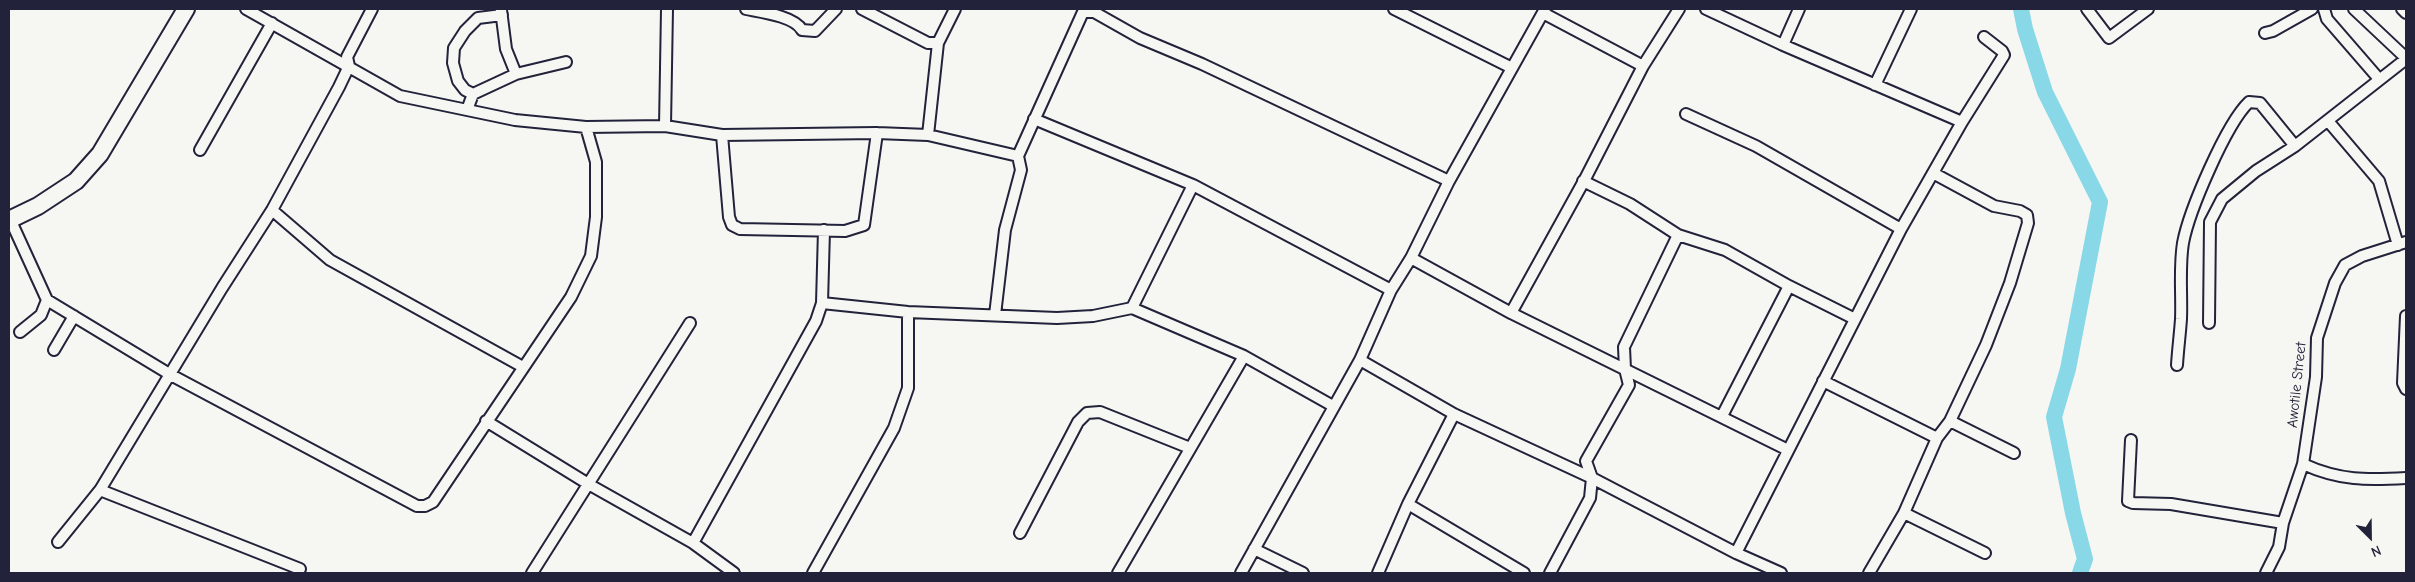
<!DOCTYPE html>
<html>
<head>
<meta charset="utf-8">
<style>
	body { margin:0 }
	#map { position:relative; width:2415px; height:582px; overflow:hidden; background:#f6f6f2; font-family:"Comic Neue",sans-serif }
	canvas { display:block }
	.frame { position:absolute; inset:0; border:10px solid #22223b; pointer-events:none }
	.north { position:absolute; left:2345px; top:512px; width:50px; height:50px; -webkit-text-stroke:4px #f6f6f2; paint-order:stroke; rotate:157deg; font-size:14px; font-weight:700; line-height:20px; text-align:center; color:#22223b }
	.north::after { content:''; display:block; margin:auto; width:18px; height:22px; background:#22223b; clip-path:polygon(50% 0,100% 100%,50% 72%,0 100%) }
</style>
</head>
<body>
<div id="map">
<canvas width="2415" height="582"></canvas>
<div class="frame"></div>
<div class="north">N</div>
</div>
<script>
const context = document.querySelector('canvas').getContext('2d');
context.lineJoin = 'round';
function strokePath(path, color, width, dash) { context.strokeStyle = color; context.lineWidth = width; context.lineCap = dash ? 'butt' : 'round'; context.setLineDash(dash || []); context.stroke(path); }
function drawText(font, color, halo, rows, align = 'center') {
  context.font = font + ' "Comic Neue",sans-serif'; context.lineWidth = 4; context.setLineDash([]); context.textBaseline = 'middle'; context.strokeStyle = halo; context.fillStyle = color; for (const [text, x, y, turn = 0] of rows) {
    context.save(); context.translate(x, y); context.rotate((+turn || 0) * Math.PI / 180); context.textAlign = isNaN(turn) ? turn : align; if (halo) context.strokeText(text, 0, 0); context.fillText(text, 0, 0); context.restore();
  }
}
const river = new Path2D(`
	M 2021,9 L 2025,29 L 2045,92 L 2100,202 L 2068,369 L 2054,417 L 2073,513 L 2085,559 L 2080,573`);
const street = new Path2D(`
	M 246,9 L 400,96 L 515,120 L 586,127 L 665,126 L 722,135 L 877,133 L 928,135 L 1018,156
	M 746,9 C 761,12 794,16 802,30 L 815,31 L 836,9
	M 862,9 L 928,43 L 938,43
	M 1394,9 L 1512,68
	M 1706,9 L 1783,45 L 1962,122
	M 2087,9 L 2109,38 L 2148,9
	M 2324,9 L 2327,19 L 2379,79
	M 2354,9 L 2406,58
	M 2402,9 L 2406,13
	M 501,10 L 506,49 L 516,74
	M 1543,13 L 1643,66
	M 2265,33 L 2273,31 L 2312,9
	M 1783,45 L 1799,9
	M 1875,85 L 1911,9
	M 473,94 L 465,90 L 458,81 L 453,63 L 454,48 L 465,31 L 478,18 L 502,15
	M 467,110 L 473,94 L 516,74 L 566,62
	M 1686,114 L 1756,146 L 1901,229
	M 1034,119 L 1193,185 L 1391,290
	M 2328,121 L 2379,181 L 2398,245
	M 665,126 L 667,9
	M 722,135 L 729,217 L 732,225 L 740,229 L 845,231 L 864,225 L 877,133
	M 928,135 L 938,43 L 955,9
	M 200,150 L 272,23
	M 1583,181 L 1630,204 L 1678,235 L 1725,250 L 1789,286 L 1855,319
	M 272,210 L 330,260 L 523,367
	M 10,219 L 47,300 L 171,375 L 417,506 L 425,506 L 433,502 L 571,297 L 591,256 L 596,217 L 596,162 L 586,127
	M 1411,258 L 1511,313 L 1788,450
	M 822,303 L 908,312 L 1057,318 L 1093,316 L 1132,308 L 1244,356 L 1333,406
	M 1132,308 L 1193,185
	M 1511,313 L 1585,179 L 1643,66 L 1679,9
	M 995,315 L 1005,230 L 1021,170 L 1018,156 L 1083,12 L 1094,12 L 1140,38 L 1202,64 L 1449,181
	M 2406,316 L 2403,383 L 2406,389
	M 2209,323 L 2210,222 L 2222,199 L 2256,171 L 2295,146 L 2406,59
	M 20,332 L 41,315 L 47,300
	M 54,350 L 74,316
	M 1360,360 L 1454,414 L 1592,478 L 1736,553 L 1781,573
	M 2177,365 C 2178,349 2180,334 2181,319 C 2182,294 2179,268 2183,243 C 2189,211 2226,124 2249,102 L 2260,103 L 2295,146
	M 1823,381 L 1937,438
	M 1722,416 L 1789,286
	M 486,421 L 590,485 L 693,543 L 734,573
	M 1950,421 L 2014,453
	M 2131,440 L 2128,501 L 2133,503 L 2171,504 L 2283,523
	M 2303,464 C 2340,481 2367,480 2406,478
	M 100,490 L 300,569
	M 1408,504 L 1524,573
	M 1904,513 L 1985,553
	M 1020,533 L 1078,422 L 1087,413 L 1100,412 L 1190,448
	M 58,542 L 100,490 L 222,288 L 272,210 L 339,87 L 349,66 L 347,57 L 372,9
	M 693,543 L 816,321 L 822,303 L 824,230
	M 1254,549 L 1303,573
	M 1736,553 L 1901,229 L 1962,122 L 2004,55 L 2002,51 L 1984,37
	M 532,573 L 690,323
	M 813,573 L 894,428 L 908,388 L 908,312
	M 1118,573 L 1244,356
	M 1241,573 L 1360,360 L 1391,290 L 1411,258 L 1449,181 L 1545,9
	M 1378,573 L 1408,504 L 1454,414
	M 1550,573 L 1590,498 L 1592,478 L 1586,461 L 1629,385 L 1625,369 L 1624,347 L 1678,235
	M 1869,573 L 1904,513 L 1937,438 L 1950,421 L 1986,345 L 2010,283 L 2028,223 L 2027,215 L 2020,211 L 1994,206 L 1933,173
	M 2266,573 L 2279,547 L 2283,523 L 2303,464 L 2316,377 L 2317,338 L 2335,283 L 2345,265 L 2362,256 L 2406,242`);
const primary = new Path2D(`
	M 9,220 L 38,206 L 76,181 L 100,154 L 186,9`);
const streetNames = [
	["Awotile Street",2297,385,-84]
];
strokePath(river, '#89d8e8', 16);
strokePath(street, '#22223b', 14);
strokePath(primary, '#22223b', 20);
strokePath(street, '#f6f6f2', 10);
strokePath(primary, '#f6f6f2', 16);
drawText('15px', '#22223b', '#f6f6f2', streetNames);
</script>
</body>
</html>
